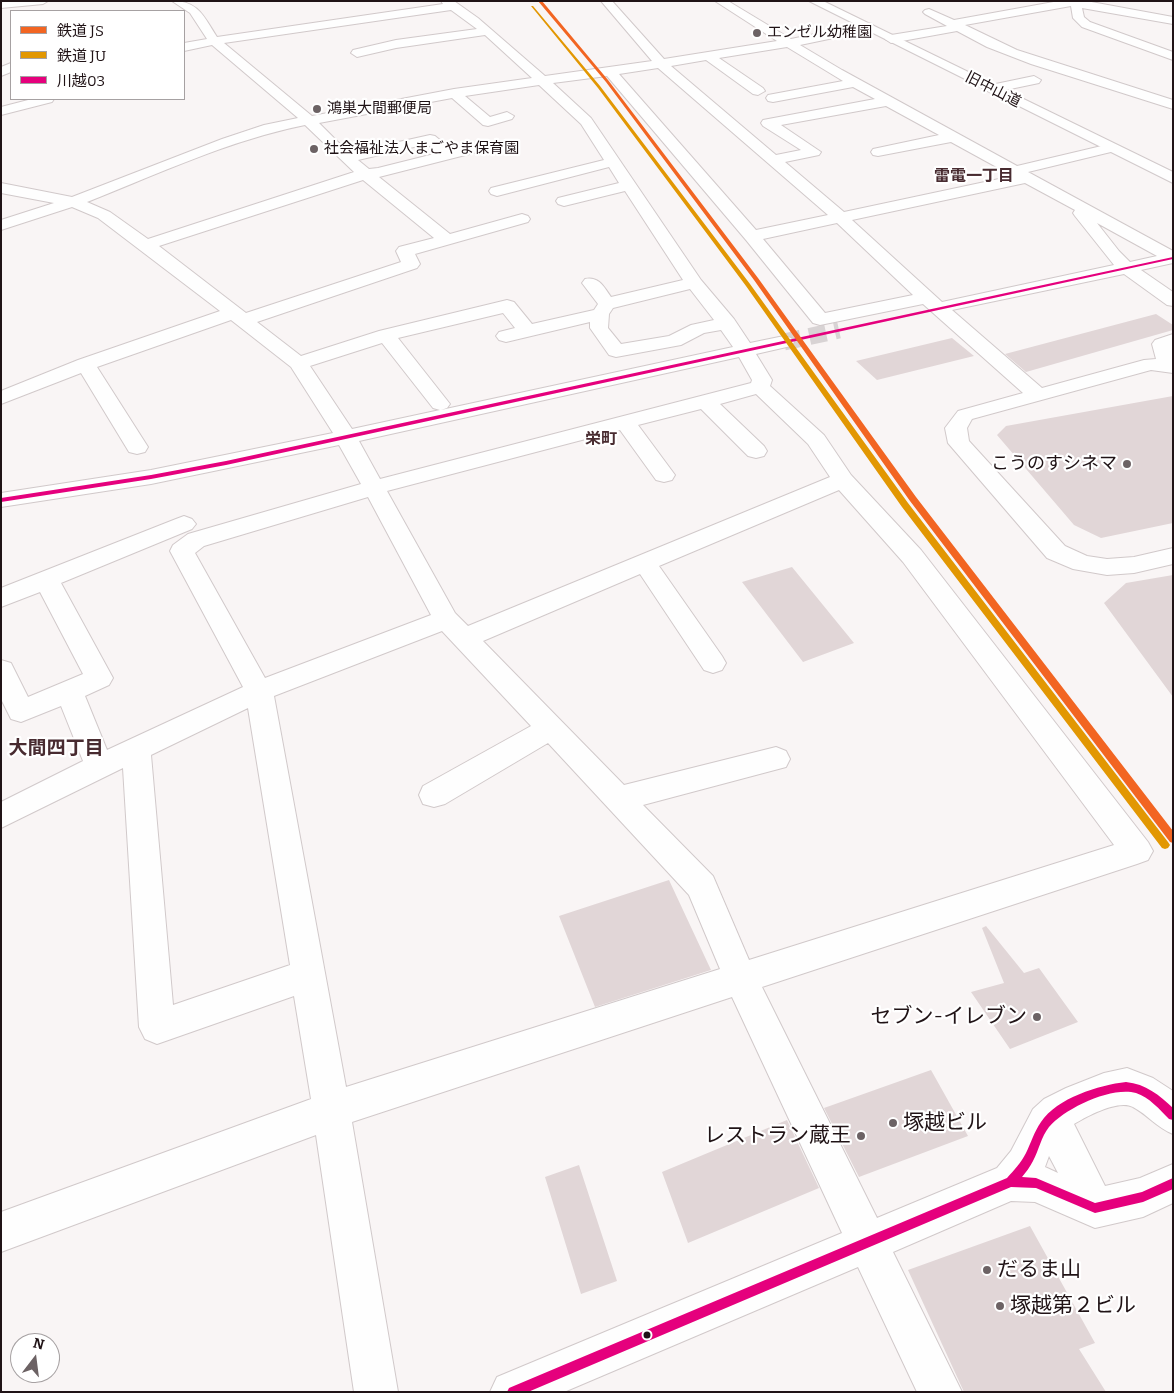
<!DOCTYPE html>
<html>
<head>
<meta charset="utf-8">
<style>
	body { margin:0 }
	#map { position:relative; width:1174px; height:1393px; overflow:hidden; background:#f9f5f5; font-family:Bitter,"Noto Sans JP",serif }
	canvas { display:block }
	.frame { position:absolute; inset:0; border:2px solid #201316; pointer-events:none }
	.legend { position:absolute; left:10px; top:10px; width:175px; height:90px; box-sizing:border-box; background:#fff; border:1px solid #a6a1a2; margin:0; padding:6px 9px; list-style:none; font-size:15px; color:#201316 }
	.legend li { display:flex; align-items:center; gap:10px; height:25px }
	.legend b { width:25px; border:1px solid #a6a1a2 }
	.north { position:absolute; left:10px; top:1333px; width:50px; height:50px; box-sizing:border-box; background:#fff; border:1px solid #a6a1a2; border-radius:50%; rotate:15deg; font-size:14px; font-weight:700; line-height:20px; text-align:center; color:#201316 }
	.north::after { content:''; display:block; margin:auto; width:18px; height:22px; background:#6c6264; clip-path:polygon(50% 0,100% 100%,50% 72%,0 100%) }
</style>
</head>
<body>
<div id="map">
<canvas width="1174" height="1393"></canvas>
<div class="frame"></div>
<ul class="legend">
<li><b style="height:6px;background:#f26522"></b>鉄道 JS</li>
<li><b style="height:6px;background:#e29702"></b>鉄道 JU</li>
<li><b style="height:6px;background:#e5007d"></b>川越03</li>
</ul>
<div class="north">N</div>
</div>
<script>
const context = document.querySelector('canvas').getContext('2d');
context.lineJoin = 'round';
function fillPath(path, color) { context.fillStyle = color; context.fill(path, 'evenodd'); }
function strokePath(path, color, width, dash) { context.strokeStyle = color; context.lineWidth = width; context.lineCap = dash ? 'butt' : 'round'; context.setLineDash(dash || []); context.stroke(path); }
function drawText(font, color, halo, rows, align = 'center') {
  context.font = font + ' Bitter,"Noto Sans JP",serif'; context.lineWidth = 4.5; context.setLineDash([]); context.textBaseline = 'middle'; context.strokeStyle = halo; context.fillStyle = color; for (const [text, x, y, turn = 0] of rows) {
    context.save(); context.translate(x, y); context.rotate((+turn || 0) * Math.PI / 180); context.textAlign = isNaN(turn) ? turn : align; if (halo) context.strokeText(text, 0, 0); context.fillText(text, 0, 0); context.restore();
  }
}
const building = new Path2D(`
	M 1156,314 L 1173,325 L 1173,330 L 1026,372 L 1005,354 Z
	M 952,338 L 974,356 L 877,380 L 856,361 Z
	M 1173,396 L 1173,523 L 1101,538 L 1074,525 L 997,435 L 1006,426 Z
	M 792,567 L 854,643 L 803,662 L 742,582 Z
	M 1173,575 L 1173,697 L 1104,603 L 1126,583 Z
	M 669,880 L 711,970 L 595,1007 L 559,916 Z
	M 986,926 L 1024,973 L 1039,968 L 1078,1022 L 1010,1049 L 971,992 L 1004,983 L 982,928 Z
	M 931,1070 L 968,1136 L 859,1177 L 824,1108 Z
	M 787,1120 L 819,1188 L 688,1243 L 662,1172 Z
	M 579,1165 L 617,1281 L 581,1294 L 545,1177 Z
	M 1030,1226 L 1095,1343 L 1079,1349 L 1106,1392 L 964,1392 L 908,1270 Z`);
const minorTunnel = new Path2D(`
	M 784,342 L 839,330`);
const minor = new Path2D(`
	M 48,1 L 43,4 L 1,8 L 1,2 Z
	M 172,1 C 199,1 204,17 217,37 L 443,4 L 441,1 L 454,1 L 478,18 L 545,76 L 652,61 L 601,1 L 612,1 L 664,59 L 777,41 L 715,1 L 728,1 L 791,39 L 868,23 L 872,24 L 874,27 L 872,30 L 800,45 L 842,70 L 1017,166 L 1110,144 L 1115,145 L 1117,148 L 1115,151 L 1028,172 L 1173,251 L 1173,263 L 1141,270 L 1173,292 L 1173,306 L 1167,305 L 1124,274 L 952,310 L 1042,388 L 1144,360 L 1156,359 L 1152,344 L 1155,340 L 1173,334 L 1173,373 L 1151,370 L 972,419 L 967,428 L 969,441 L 1065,546 L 1087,556 L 1107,559 L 1134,557 L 1173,548 L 1173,564 L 1134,573 L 1107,575 L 1073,569 L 1047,558 L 948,443 L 945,428 L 958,411 L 1023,393 L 923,304 L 820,325 L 813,323 L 746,240 L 607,76 L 553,83 L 591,118 L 701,280 L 734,319 L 750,343 L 784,336 L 791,338 L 794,342 L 791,346 L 756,354 L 772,380 L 770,386 L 824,435 L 851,475 L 921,550 L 1148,842 L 1153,851 L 1148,860 L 1137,864 L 762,987 L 877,1218 L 997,1168 L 1011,1151 L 1033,1109 L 1044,1099 L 1066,1088 L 1104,1073 L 1127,1068 L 1153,1078 L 1173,1091 L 1173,1134 C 1156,1127 1148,1115 1133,1107 C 1119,1099 1087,1116 1074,1124 L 1105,1186 L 1140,1178 L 1173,1164 L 1173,1203 L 1143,1217 L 1095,1228 L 1035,1202 L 1011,1201 L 893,1252 L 962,1392 L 917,1392 L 858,1267 L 564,1392 L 490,1392 L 497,1377 L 842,1233 L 732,997 L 352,1122 L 398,1392 L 354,1392 L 316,1135 L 1,1252 L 1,1212 L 311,1099 L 294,996 L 157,1044 L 145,1039 L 139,1027 L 123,768 L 1,828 L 1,802 L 83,761 L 61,706 L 21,722 L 11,719 L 1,699 L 1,660 L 11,663 L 28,697 L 83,674 L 40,592 L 1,607 L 1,588 L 176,519 L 184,516 L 192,519 L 196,524 L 192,529 L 61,583 L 113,678 L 109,685 L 85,696 L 107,750 L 243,687 L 170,551 L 173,545 L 188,534 L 361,484 L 339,445 L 151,484 L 1,507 L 1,493 L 151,470 L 333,433 L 291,367 L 231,320 L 97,367 L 148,447 L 145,452 L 137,454 L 129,452 L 81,373 L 1,404 L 1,391 L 78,360 L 220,311 L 98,218 L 72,207 L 1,230 L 1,220 L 54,203 L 1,193 L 1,183 L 72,197 L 222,139 L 264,125 L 298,118 L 212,45 L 184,51 L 184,43 L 207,39 L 190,13 ZM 451,10 L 477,29 L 396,40 L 353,50 L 351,53 L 357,57 L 396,48 L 485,35 L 532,78 L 454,89 L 312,116 L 224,43 ZM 787,47 L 843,81 L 768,95 L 766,98 L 768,101 L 773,102 L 853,87 L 875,99 L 763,120 L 761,123 L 763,126 L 801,150 L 776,155 L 671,66 L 706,60 L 753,94 L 758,95 L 765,91 L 763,88 L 719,58 ZM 658,68 L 828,215 L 756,230 L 619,74 ZM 539,85 L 581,124 L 604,160 L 491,188 L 489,191 L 491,194 L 497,196 L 609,167 L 619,183 L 558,198 L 556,201 L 558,204 L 564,206 L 625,191 L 683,280 L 611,297 C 604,287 599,276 585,279 L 582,283 L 598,304 L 594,310 L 532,324 L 514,302 L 507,300 L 379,331 L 301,356 L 257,322 L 417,268 L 420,264 L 415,254 L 528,222 L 530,219 L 528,216 L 522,214 L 450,234 L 379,177 L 485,150 L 487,147 L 485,144 L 480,143 L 452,150 L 435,136 L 430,135 L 349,153 L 319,123 L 452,98 L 483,125 L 488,126 L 512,119 L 514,116 L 507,112 L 490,117 L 465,96 ZM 886,106 L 939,135 L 873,149 L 871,152 L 873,155 L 878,156 L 951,142 L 1013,176 L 844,212 L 785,162 L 819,155 L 821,152 L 781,125 ZM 305,125 L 354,172 L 148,239 L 110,212 L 87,202 C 158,174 230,140 305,125 ZM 427,144 L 438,153 L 378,168 L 369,169 L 358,160 ZM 363,180 L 434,238 L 399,247 L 396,251 L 401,262 L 246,313 L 159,246 ZM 1025,183 L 1075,210 L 1073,213 L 1075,216 L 1114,265 L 942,302 L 852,220 ZM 837,223 L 913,295 L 825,313 L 763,239 ZM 1097,223 L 1157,256 L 1130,262 L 1119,251 ZM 690,289 L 714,320 L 691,325 L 669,336 L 621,344 L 608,328 L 609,314 L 613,308 ZM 503,313 L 515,328 L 499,332 L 496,336 L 499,340 L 506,342 L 590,322 L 590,328 L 609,355 L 616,357 L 681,345 L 704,333 L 721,330 L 733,347 L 441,410 L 447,408 L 450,404 L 398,338 ZM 382,343 L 433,408 L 440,410 L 352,429 L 310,366 ZM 739,357 L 752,380 L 751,383 L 380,479 L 359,441 ZM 756,394 L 808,444 L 830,477 L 468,626 L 455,613 L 387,491 L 620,430 L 656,480 L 664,482 L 672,480 L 675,475 L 638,425 L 701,409 L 748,456 L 756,458 L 764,456 L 767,451 L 764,446 L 720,404 ZM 839,490 L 903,562 L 1114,845 L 749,960 L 713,876 L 643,805 L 786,767 L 790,759 L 786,751 L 776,747 L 624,785 L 483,641 L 640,574 L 704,670 L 713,673 L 722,670 L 726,663 L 722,656 L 659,566 ZM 368,497 L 431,615 L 265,678 L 195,553 L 204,546 ZM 442,631 L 531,726 L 423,786 L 419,795 L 423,804 L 434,807 L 445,804 L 548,743 L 689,895 L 720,969 L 346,1087 L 274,696 ZM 248,708 L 290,965 L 173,1005 L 151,755 ZM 1049,1156 L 1058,1173 L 1045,1167 Z
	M 1059,1 L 1086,1 L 1173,17 L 1173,24 L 1082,8 L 1084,17 L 1090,22 L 1173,52 L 1173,60 L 1082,27 L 1073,18 L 1071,6 L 965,25 L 1017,50 L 1173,100 L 1173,109 L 1031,64 L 987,47 L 957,31 L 891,43 L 885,39 L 891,35 L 947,26 L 925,14 L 923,12 L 925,10 L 929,9 L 954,20 Z
	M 11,63 L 11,72 L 1,76 L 1,67 Z
	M 1034,76 L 1041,80 L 1039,83 L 991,93 L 984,89 L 986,86 Z
	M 32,99 L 54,99 L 52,102 L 1,115 L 1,107 Z`);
const major = new Path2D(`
	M 809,1 L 823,1 L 1173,172 L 1173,183 Z`);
const bus1 = new Path2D(`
	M 1173,257 L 1173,259 L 226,465 L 151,479 L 1,502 L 1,498 L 151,475 L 226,461 Z
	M 1126,1082 C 1146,1084 1159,1095 1173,1108 L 1173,1120 L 1169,1119 C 1160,1110 1149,1097 1136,1093 C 1112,1086 1065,1108 1049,1127 C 1041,1137 1039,1150 1033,1161 C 1030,1167 1026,1172 1022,1177 L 1036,1178 L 1095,1203 L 1142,1192 L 1173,1178 L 1173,1189 L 1143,1202 L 1095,1213 L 1036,1188 L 1011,1187 L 528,1392 L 507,1392 L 509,1388 L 1007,1178 C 1014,1170 1021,1163 1026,1153 C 1031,1143 1034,1132 1041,1122 C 1057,1098 1099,1085 1126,1082 Z`);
const rail1 = new Path2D(`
	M 538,1 L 542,1 L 608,80 L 758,278 L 916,497 L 1173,831 L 1173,843 L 1170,842 L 910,501 L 754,280 L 606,82 Z`);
const rail2 = new Path2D(`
	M 531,6 L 533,6 L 600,86 L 750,284 L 908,503 L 1168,842 L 1170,845 L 1168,848 L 1165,849 L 1162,848 L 902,507 L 746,286 L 598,88 Z`);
const markers = [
	[757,33,5,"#6c6264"],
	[317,109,5,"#6c6264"],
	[314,149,5,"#6c6264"],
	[1127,464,5,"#6c6264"],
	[1037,1017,5,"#6c6264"],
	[893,1123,5,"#6c6264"],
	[861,1136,5,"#6c6264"],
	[987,1270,5,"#6c6264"],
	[1000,1306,5,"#6c6264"],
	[647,1335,4.5,"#201316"]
];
const farPoinames = [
	["エンゼル幼稚園",767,33],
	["鴻巣大間郵便局",327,109],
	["社会福祉法人まごやま保育園",324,149]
];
const farStreetnames = [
	["旧中山道",993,90,27]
];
const farNeighbourhoodnames = [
	["雷電一丁目",974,177],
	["栄町",601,440]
];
const poiNames = [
	["こうのすシネマ",1117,464]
];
const neighbourhoodNames = [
	["大間四丁目",56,749]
];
const nearPoinames = [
	["セブン-イレブン",1027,1017,"right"],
	["塚越ビル",903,1123],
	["レストラン蔵王",851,1136,"right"],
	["だるま山",997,1270],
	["塚越第２ビル",1010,1306]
];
fillPath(building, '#e1d6d7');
strokePath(minorTunnel, '#d8d3d4', 17, [17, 9]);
strokePath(minor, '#d1c9ca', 2);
strokePath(major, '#d1c9ca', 2);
fillPath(minor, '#fefefe');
fillPath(major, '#fefefe');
fillPath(bus1, '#e5007d');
fillPath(rail1, '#f26522');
fillPath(rail2, '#e29702');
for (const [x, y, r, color] of markers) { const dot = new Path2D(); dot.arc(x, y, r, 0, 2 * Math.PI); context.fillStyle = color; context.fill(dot); strokePath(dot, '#fff', 2); }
drawText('15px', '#201316', '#fff', farPoinames, 'left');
drawText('15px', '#201316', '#fff', farStreetnames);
drawText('bold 16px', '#482b30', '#fff', farNeighbourhoodnames);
drawText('18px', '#201316', '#fff', poiNames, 'right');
drawText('bold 19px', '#482b30', '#fff', neighbourhoodNames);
drawText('21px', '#201316', '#fff', nearPoinames, 'left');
</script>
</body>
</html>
